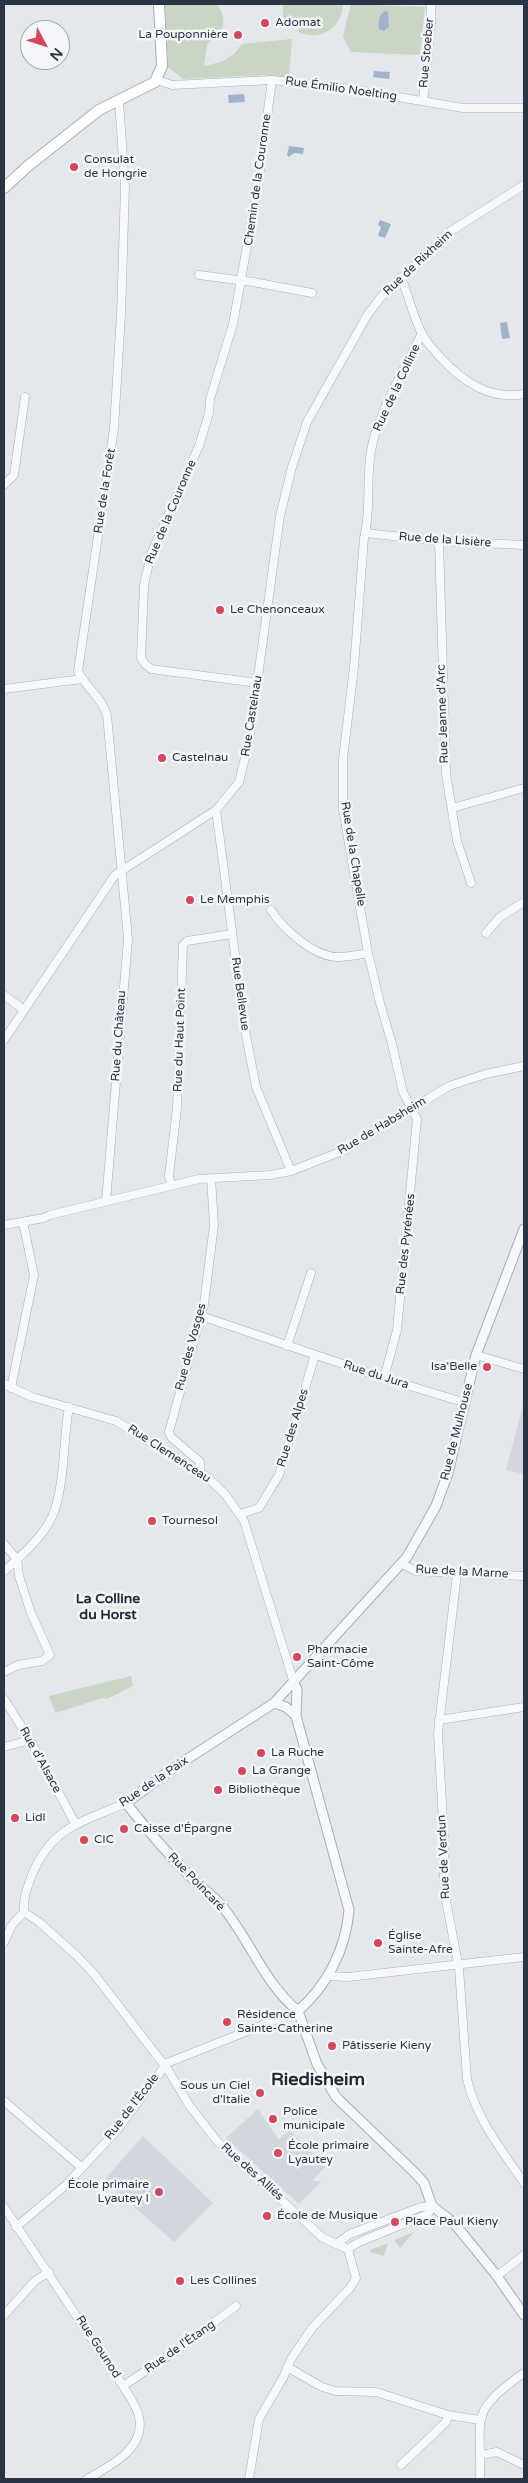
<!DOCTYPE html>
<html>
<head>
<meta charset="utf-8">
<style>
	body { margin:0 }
	#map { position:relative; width:528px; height:2483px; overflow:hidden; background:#e4e7ec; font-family:"Varela Round",sans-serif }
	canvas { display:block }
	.frame { position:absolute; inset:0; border:5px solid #2b3445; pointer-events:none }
	.north { position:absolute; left:20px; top:20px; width:50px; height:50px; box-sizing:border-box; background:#f4f6f9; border:1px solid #a4a8b1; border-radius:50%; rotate:130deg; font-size:14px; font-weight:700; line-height:20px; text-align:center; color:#2b3445 }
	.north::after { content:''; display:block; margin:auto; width:18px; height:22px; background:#d1495b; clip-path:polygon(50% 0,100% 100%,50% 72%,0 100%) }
</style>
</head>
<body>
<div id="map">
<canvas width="528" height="2483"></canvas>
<div class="frame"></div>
<div class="north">N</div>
</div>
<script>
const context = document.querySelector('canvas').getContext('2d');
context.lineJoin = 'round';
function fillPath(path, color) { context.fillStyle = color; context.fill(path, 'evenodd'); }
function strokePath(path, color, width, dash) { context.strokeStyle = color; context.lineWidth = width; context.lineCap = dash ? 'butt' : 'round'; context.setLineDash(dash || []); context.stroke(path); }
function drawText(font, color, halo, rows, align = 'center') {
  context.font = font + ' "Varela Round",sans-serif'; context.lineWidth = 5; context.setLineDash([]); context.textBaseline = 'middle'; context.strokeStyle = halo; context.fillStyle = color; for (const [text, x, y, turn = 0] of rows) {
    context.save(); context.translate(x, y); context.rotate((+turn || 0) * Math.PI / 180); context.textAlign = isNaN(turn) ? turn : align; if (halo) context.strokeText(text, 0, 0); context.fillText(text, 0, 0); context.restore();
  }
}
const built = new Path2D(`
	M 524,1402 L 524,1474 L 506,1470 Z
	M 258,2109 L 279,2140 L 289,2130 L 326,2166 L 313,2180 L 321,2182 L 299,2204 L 226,2138 Z
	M 143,2136 L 213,2203 L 174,2242 L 104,2180 Z`);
const green = new Path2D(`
	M 165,4 L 216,4 C 223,10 224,18 223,27 L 207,45 L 204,66 C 220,63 234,58 242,44 L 292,39 L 289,79 L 266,75 L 183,79 L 168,67 Z
	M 283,4 L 343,4 C 342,27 322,42 299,32 L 299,27 L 283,28 Z
	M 351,4 L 425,7 L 420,55 L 351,52 L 343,36 Z
	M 131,1676 L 133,1686 L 107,1699 L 103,1698 L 55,1713 L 49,1696 Z
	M 414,2232 L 400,2248 L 394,2240 Z
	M 388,2243 L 384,2256 L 370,2252 L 370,2250 Z`);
const water = new Path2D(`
	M 384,11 L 388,12 L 389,27 L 384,31 L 379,29 C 378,22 379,16 384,11 Z
	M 374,71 L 390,72 L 389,79 L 373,77 Z
	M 244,94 L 245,102 L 229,103 L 228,95 Z
	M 289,146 L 304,148 L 303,154 L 294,153 L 289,157 L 287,155 Z
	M 380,220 L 391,224 L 385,238 L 378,236 L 381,227 L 378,225 Z
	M 507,322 L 510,338 L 502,339 L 500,323 Z`);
const minor = new Path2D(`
	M 157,80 L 172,85 L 272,80 L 351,89 L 463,108 L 524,108
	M 423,101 L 431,24 L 431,4
	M 199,275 L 253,282 L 312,293
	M 401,277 C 408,295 413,315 421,332 C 425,341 433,349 440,357 C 463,382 489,400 524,394
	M 4,485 L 14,475 L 25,397
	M 365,533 L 439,541 L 524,545
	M 439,541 L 446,774 L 457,841 L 471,883
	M 258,683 L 151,669 L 145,664 L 141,658 L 144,585 L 151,554 L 199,446 L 209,413 L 210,399 L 233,324 L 258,185 L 272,80
	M 4,689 L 82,679
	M 452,808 L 524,788
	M 216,810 L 245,1030 L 256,1087 L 291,1171
	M 271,910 C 282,928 313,956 337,957 C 347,957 358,955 368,953
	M 486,933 L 500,917 L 524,902
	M 4,995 L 24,1010
	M 4,1040 L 115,875 L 216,810 L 239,782 L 249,742 L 280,516 L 292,467 L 307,422 L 368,314 L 382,296 L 451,231 L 524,185
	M 171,1185 L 169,1176 L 177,1108 L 183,945 L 187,941 L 232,934
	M 106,1201 L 128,939 L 107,715 C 101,696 86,688 78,671 L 114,428 L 121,315 L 125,187 L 119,101
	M 4,1225 L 44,1218 L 50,1215 L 199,1179 L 270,1175 L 291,1171 L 345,1150 L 449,1086 L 486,1074 L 524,1066
	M 201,1316 L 384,1378 L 466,1403
	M 287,1346 L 311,1273
	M 476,1355 L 524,1369
	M 384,1378 L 397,1330 L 417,1119 L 403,1092 L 392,1044 L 380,1003 L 368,953 L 343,809 L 343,759 L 354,667 L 364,538 C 372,507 365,477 372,446 C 379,411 406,367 422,333
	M 4,1384 L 32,1397 L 116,1421 L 206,1476 L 225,1494 L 244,1521 L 294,1683
	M 11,1388 L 34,1275 L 23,1222
	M 200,1472 L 200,1462 L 171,1437 L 169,1432 L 204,1304 L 214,1225 L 211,1178
	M 240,1514 L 259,1508 L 279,1475 L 315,1355
	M 4,1544 L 17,1559 L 19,1576 L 31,1613 L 50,1655 L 42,1661 L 18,1665 L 4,1672
	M 402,1564 L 416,1571 L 524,1576
	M 4,1571 C 21,1556 42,1538 52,1517 C 65,1488 63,1439 69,1407
	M 457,1574 L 438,1733 L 444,1839 L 444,1876 L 446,1901 L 459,1968 L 467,2079 C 476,2119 502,2150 524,2183
	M 4,1699 L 30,1740 L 75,1823
	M 439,1720 L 524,1707
	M 4,1747 L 30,1740
	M 24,1912 L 39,1922 L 77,1956 L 94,1974 L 168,2070 L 189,2105 L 217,2141 L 323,2238 L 348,2249
	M 24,1912 C 23,1898 27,1888 32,1875 C 52,1826 83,1822 126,1803
	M 4,1942 L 12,1925 L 24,1912
	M 328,1976 L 348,1977 L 524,1957
	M 4,2101 L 81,2167
	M 4,2207 L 123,2386 C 129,2396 137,2406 139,2417 C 146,2449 108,2467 87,2479
	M 16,2227 L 66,2185 L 118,2129 L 167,2063 L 298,2011
	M 336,2244 L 350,2234 L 421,2207 L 432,2206 L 428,2214 L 359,2242 L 348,2249
	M 497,2276 L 524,2255
	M 4,2315 L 35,2281 L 49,2272
	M 287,2367 L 322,2387 L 336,2391 L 376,2392 L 448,2415 L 480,2420
	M 123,2386 L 184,2345 L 236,2306
	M 481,2455 L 497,2452 L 524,2465
	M 401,2465 L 446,2422 L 448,2415
	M 249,2479 L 259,2419 L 284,2376 L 291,2359 L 312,2328 L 350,2288 L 356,2278 L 348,2249
	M 480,2479 C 482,2418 467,2412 524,2373`);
const tertiary = new Path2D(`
	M 294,1683 L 297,1690 L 296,1716 L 349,1910 C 346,1949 327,1986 298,2011
	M 274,1703 L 286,1707 L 296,1716
	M 298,2011 C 264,1983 250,1940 222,1906 C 215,1897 205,1891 197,1883 C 171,1858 148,1831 126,1803 L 175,1767 L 274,1703 L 407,1557 L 436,1506 L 448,1473 L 476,1355 L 524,1229
	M 298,2011 L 317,2064 L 336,2097 L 415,2173 L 424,2183 L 432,2206 L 454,2223 L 497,2276 L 524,2315`);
const secondary = new Path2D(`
	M 4,188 L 28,166 L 99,110 L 155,82 L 162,66 L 159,4`);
const markers = [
	[265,23,5,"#d1495b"],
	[238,35,5,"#d1495b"],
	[74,167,5,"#d1495b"],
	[220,610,5,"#d1495b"],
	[162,758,5,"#d1495b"],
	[190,900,5,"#d1495b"],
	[487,1367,5,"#d1495b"],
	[152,1521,5,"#d1495b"],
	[297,1657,5,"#d1495b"],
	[261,1753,5,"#d1495b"],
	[242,1771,5,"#d1495b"],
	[218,1790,5,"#d1495b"],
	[15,1818,5,"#d1495b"],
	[124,1829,5,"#d1495b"],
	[84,1840,5,"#d1495b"],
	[378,1943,5,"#d1495b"],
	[227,2022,5,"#d1495b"],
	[332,2046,5,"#d1495b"],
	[260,2093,5,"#d1495b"],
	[273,2119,5,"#d1495b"],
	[278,2153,5,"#d1495b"],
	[159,2192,5,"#d1495b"],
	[267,2216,5,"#d1495b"],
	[395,2222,5,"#d1495b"],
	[180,2281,5,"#d1495b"]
];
const poiNames = [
	["Adomat",275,23],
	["La Pouponnière",228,35,"right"],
	["Consulat",84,160],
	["de Hongrie",84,174],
	["Le Chenonceaux",230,610],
	["Castelnau",172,758],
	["Le Memphis",200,900],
	["Isa'Belle",477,1367,"right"],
	["Tournesol",162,1521],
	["Pharmacie",307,1650],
	["Saint-Côme",307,1664],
	["La Ruche",271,1753],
	["La Grange",252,1771],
	["Bibliothèque",228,1790],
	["Lidl",25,1818],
	["Caisse d'Épargne",134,1829],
	["CIC",94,1840],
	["Église",388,1936],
	["Sainte-Afre",388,1950],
	["Résidence",237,2015],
	["Sainte-Catherine",237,2029],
	["Pâtisserie Kieny",342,2046],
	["Sous un Ciel",250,2086,"right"],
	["d'Italie",250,2100,"right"],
	["Police",283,2112],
	["municipale",283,2126],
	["École primaire",288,2146],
	["Lyautey",288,2160],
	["École primaire",149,2185,"right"],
	["Lyautey I",149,2199,"right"],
	["École de Musique",277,2216],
	["Place Paul Kieny",405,2222],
	["Les Collines",190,2281]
];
const streetNames = [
	["Rue Stoeber",427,53,-85],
	["Rue Émilio Noelting",341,89,8],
	["Chemin de la Couronne",258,180,-82],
	["Rue de Rixheim",418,263,-43],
	["Rue de la Colline",397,388,-65],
	["Rue de la Forêt",105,491,-81],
	["Rue de la Couronne",171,512,-67],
	["Rue de la Lisière",445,540,4],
	["Rue Jeanne d'Arc",443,714,-92],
	["Rue Castelnau",252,716,-81],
	["Rue de la Chapelle",353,854,81],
	["Rue Bellevue",240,994,82],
	["Rue du Château",119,1036,-86],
	["Rue du Haut Point",180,1040,-88],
	["Rue de Habsheim",382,1126,-31],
	["Rue des Pyrénées",406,1244,-84],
	["Rue des Vosges",191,1347,-75],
	["Rue du Jura",376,1375,18],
	["Rue des Alpes",293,1428,-73],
	["Rue de Mulhouse",457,1432,-76],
	["Rue Clemenceau",169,1454,33],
	["Rue de la Marne",462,1572,3],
	["Rue d'Alsace",40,1760,61],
	["Rue de la Paix",154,1782,-34],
	["Rue de Verdun",444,1857,-93],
	["Rue Poincaré",196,1882,46],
	["Rue de l'École",132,2107,-52],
	["Rue des Alliés",252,2172,42],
	["Rue Gounod",98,2347,57],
	["Rue de l'Étang",180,2347,-35]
];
const neighbourhoodNames = [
	["La Colline",108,1599],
	["du Horst",108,1615]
];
const districtNames = [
	["Riedisheim",318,2080]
];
fillPath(built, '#d2d6de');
fillPath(green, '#c9d6c5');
fillPath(water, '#9fb4cc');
strokePath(minor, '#a9aeb7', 9);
strokePath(tertiary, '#a9aeb7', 11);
strokePath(secondary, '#a9aeb7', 12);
strokePath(minor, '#f7f8fa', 8);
strokePath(tertiary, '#f7f8fa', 9);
strokePath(secondary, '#fff', 10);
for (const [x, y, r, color] of markers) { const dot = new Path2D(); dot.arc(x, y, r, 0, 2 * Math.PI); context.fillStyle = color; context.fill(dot); strokePath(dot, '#f4f6f9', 2); }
drawText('12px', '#2b3445', '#f4f6f9', poiNames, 'left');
drawText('12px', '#2b3445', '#f4f6f9', streetNames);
drawText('bold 14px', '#1d2536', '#f4f6f9', neighbourhoodNames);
drawText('bold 18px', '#1d2536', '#f4f6f9', districtNames);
</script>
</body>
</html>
